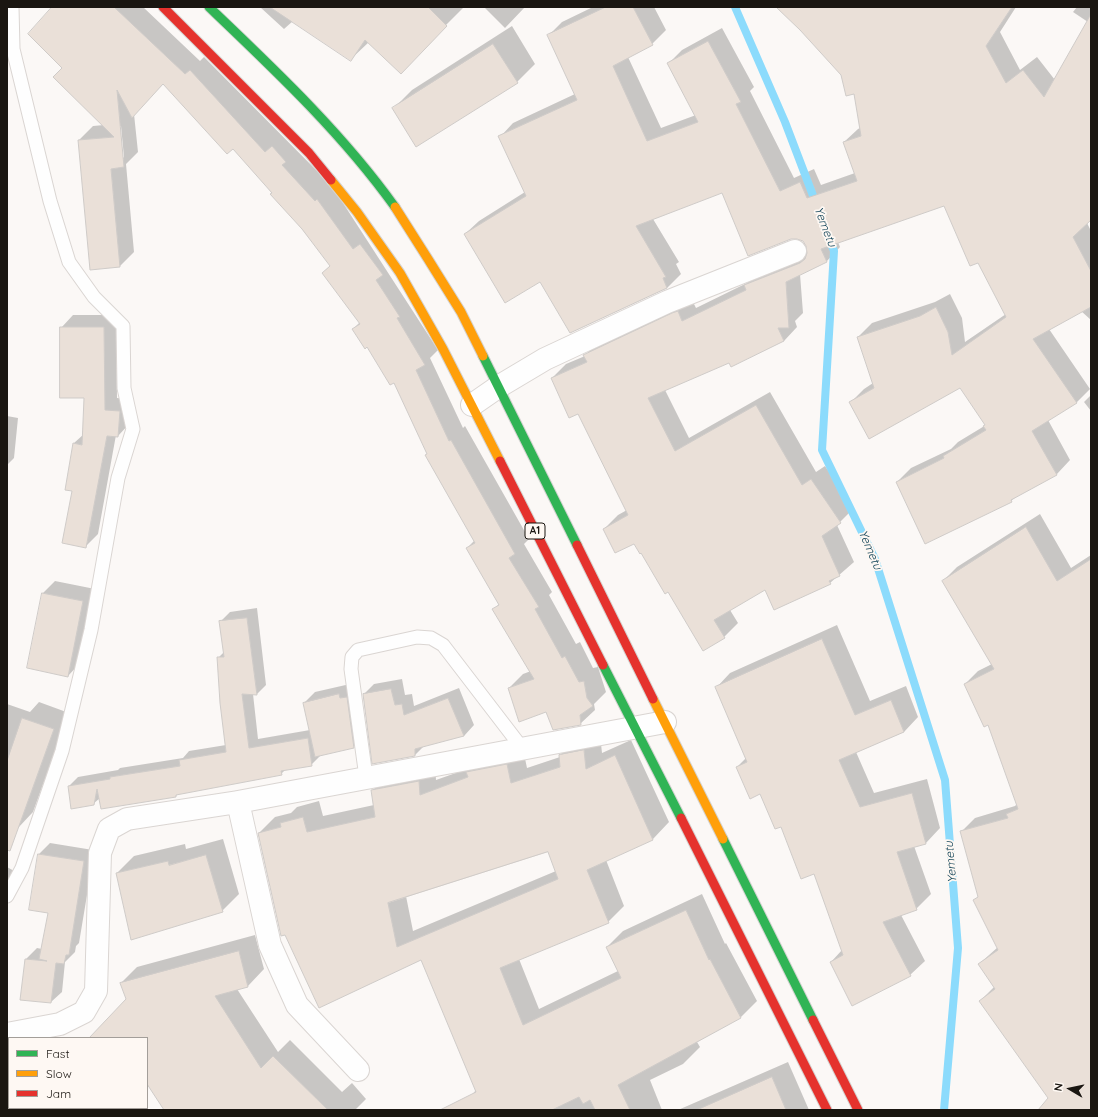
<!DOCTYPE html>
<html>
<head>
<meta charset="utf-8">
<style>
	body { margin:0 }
	#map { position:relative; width:1098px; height:1117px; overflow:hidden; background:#fbf8f6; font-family:Quicksand,sans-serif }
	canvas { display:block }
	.frame { position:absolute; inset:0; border:8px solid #1a1611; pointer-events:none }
	.legend { position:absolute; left:8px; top:1037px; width:140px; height:72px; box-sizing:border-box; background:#fef8f3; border:1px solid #a39e99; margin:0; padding:5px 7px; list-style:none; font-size:12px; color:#1a1611 }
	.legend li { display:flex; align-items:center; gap:8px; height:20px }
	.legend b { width:20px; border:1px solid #a39e99 }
	.north { position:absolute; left:1050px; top:1069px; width:40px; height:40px; -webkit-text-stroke:3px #fef8f3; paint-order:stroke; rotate:279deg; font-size:11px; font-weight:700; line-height:16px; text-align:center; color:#1a1611 }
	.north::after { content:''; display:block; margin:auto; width:14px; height:18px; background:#1a1611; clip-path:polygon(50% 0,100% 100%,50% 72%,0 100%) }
</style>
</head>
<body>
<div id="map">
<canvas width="1098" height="1117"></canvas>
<div class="frame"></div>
<ul class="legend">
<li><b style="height:5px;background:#30b455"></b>Fast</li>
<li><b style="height:5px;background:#ff9f0a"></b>Slow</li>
<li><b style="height:5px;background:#e5322d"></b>Jam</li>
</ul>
<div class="north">N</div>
</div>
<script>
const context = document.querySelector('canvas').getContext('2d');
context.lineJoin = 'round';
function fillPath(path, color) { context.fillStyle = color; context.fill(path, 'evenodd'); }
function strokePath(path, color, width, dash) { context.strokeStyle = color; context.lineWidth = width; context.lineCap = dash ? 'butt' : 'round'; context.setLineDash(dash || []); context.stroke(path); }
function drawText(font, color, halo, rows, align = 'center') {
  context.font = font + ' Quicksand,sans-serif'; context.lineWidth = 3.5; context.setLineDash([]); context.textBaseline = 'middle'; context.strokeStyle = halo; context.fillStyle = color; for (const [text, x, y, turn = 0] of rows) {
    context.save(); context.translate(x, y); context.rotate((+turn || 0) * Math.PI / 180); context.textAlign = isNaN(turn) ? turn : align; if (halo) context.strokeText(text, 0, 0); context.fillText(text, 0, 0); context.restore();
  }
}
const shadow = new Path2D(`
	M 54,7 L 143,7 L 200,61 L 204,57 L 332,186 L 438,350 L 430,358 L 463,428 L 465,426 L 529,539 L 524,544 L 552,592 L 549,595 L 576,644 L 580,642 L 593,668 L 598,667 L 606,692 L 594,704 L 595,710 L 580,724 L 546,711 L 509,688 L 523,674 L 531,671 L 494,609 L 499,604 L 467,548 L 475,540 L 428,454 L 394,382 L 368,346 L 353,329 L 360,322 L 323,273 L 331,265 L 273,193 L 233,148 L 164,83 L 134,114 L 138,152 L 126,164 L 134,252 L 120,266 L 91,269 L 79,140 L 93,126 L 104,125 L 63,68 ZM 119,126 L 121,126 L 124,157 L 122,159 Z
	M 260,7 L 464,7 L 440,31 L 369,42 L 351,59 L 293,21 L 284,29 Z
	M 484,7 L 525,7 L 505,28 Z
	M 593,7 L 654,7 L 666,30 L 652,44 L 628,57 L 661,128 L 696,115 L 668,64 L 682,50 L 722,28 L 754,87 L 750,91 L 794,178 L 814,169 L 821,185 L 855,173 L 844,142 L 858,129 L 860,128 L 854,93 L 842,75 L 801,29 L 778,7 L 1016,7 L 1000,32 L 1020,70 L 1037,57 L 1055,80 L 1088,22 L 1073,12 L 1077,7 L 1091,7 L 1091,219 L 1087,223 L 1091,231 L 1091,320 L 1081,311 L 1049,329 L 1090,389 L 1076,403 L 1048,420 L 1070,460 L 1057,474 L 1017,496 L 1011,501 L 897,482 L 911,468 L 951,449 L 958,442 L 986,425 L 960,387 L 850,403 L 864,389 L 873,383 L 858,337 L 872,323 L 935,302 L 950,294 L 962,318 L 965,342 L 1006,314 L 979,261 L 945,205 L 838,242 L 840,247 L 827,261 L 800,274 L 803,313 L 795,321 L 797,327 L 784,341 L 729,362 L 665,390 L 689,438 L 770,392 L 816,472 L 825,466 L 854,508 L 837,525 L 854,562 L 830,583 L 765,589 L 730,610 L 738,623 L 724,637 L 669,591 L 634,542 L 604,529 L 618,515 L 627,510 L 578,413 L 552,378 L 566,364 L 585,356 L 598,341 L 691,298 L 696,308 L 747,283 L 759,271 L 808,252 L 807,246 L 804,241 L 722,192 L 653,219 L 679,262 L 676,264 L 681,274 L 667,288 L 571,332 L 540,280 L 465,234 L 479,221 L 525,192 L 500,137 L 513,123 L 575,94 L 548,36 L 562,22 Z
	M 512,26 L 535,64 L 517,82 L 394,108 L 412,90 Z
	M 73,315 L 116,315 L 117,398 L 132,399 L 130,423 L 118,436 L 116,435 L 98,534 L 86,546 L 73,491 L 74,443 L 84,434 L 86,397 L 61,328 Z
	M 1091,395 L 1091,411 L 1084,402 Z
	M 7,416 L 18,418 L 14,458 L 7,465 Z
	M 1040,514 L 1071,568 L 1091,555 L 1091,1110 L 1040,1110 L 1050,1098 L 980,1001 L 995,986 L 979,964 L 998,947 L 974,900 L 979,896 L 962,831 L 975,818 L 1015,806 L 1017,804 L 989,723 L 965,684 L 978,671 L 992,664 L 943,581 L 957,567 Z
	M 55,581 L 95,589 L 80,663 L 68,676 L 43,593 Z
	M 257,608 L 266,685 L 257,694 L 253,694 L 258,739 L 310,730 L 304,703 L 315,692 L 350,684 L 365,736 L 353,747 L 321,755 L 311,765 L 286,769 L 281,774 L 178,793 L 176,796 L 100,798 L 93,804 L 69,786 L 78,777 L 118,770 L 120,768 L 183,758 L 189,751 L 226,745 L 218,658 L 224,652 L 220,622 L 230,612 Z
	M 837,625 L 870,701 L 906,686 L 918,717 L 904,732 L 856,752 L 874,793 L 927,779 L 940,828 L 926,843 L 914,846 L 931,894 L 916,909 L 901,915 L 925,961 L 910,975 L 831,962 L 842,950 L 814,873 L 782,826 L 761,792 L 737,767 L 746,758 L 716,688 L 730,673 Z
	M 402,679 L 405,695 L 412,694 L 414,706 L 459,688 L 474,725 L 464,736 L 425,745 L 415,755 L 364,694 L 374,684 Z
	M 39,702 L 69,713 L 33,812 L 18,828 L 7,824 L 7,704 L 30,712 Z
	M 600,734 L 602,753 L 631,740 L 669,822 L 653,839 L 606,860 L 624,906 L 608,922 L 519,959 L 539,1009 L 618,971 L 607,947 L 623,931 L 702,894 L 725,944 L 726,943 L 757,1001 L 741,1017 L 697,1042 L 700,1047 L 683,1064 L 650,1080 L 662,1110 L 477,1110 L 471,1096 L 476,1090 L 422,959 L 320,1007 L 259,833 L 275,817 L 291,813 L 297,807 L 319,801 L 323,816 L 374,805 L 373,790 L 389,774 L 435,765 L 436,780 L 523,749 L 527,768 L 560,757 L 560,755 L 576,739 ZM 548,851 L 556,871 L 413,931 L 406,896 Z
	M 223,839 L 239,894 L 222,911 L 117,873 L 134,856 L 185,844 L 186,849 Z
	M 50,843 L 93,850 L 93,859 L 79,943 L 76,946 L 75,952 L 65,962 L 62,992 L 51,1002 L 26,959 L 37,948 L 42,949 L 49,912 L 30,909 L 39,854 Z
	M 7,867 L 16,872 L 7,899 Z
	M 255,935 L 264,969 L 248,986 L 237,989 L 278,1052 L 290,1040 L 342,1092 L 352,1083 L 366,1099 L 355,1110 L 181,1110 L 147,1082 L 147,1038 L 91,1038 L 127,1000 L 121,983 L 137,967 Z
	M 7,1058 L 9,1058 L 9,1108 L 57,1108 L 57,1110 L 7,1110 Z
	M 788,1062 L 809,1110 L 678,1110 Z`);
const stream = new Path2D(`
	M 735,7 L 785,122 L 817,206
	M 828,236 L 834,251 L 822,450 L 875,559 L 945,780 L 958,948 L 944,1110`);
const building = new Path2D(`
	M 52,7 L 114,7 L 185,74 L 190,70 L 265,152 L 272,146 L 286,162 L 282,165 L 315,201 L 317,199 L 353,249 L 360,244 L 383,275 L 376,280 L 400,317 L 397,318 L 425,365 L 416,370 L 449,441 L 451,440 L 515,554 L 509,558 L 539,607 L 535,609 L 562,658 L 565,656 L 579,682 L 584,681 L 587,698 L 593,706 L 580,715 L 581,725 L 553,730 L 546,712 L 519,722 L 508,688 L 534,679 L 492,609 L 499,605 L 466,548 L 475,543 L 425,455 L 427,454 L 394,383 L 390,385 L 367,347 L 365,349 L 352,329 L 360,324 L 322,273 L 330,266 L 302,229 L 270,194 L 272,193 L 233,149 L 227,154 L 163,84 L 132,118 L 117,90 L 124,167 L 111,169 L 120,267 L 90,270 L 78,140 L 114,137 L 53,77 L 62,68 L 28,34 Z
	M 270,7 L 428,7 L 447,26 L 401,74 L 365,40 L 351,61 Z
	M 606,7 L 633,7 L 653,45 L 613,66 L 647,141 L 698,122 L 667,63 L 708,41 L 741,102 L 736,104 L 780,191 L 800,182 L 807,198 L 857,181 L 843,142 L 861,136 L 854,94 L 846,96 L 841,75 L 800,30 L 776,7 L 1012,7 L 986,46 L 1006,83 L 1023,70 L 1044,97 L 1091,14 L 1091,220 L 1073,237 L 1091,271 L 1091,307 L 1033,339 L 1077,403 L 1032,431 L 1057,475 L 1011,500 L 1012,502 L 925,544 L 896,482 L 944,458 L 943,456 L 986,430 L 983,426 L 985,425 L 960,388 L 869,439 L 849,402 L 874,388 L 857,337 L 920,316 L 936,307 L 948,332 L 952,355 L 1006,317 L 978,263 L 970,266 L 944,206 L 821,249 L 827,262 L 786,282 L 789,328 L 778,328 L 784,341 L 731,367 L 729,363 L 648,398 L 675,451 L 756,405 L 802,485 L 811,479 L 841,523 L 822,536 L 840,576 L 829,581 L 831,584 L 774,610 L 765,590 L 714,620 L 725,638 L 703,651 L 668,592 L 665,594 L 641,553 L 640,554 L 634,544 L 615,553 L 603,529 L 628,515 L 578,414 L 569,418 L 551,378 L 587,362 L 583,355 L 672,313 L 678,311 L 682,321 L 746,290 L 744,285 L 800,263 L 805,259 L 807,253 L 806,246 L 803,241 L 797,239 L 791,239 L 748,256 L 722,193 L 636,226 L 666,277 L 663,278 L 667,288 L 570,333 L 540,282 L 505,303 L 464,234 L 526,196 L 498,136 L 577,100 L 547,35 Z
	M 493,44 L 518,83 L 416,147 L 392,108 Z
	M 60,327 L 104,327 L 105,410 L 120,411 L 118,437 L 107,436 L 86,548 L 62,543 L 72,491 L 65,490 L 73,443 L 82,445 L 84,398 L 60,398 Z
	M 1026,527 L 1057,581 L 1091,559 L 1091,1110 L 1038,1110 L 1048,1098 L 979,1001 L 995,989 L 978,964 L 998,950 L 973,900 L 978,897 L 960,831 L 1008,818 L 1006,814 L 1018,809 L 988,725 L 984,727 L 964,684 L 994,669 L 942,581 Z
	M 42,593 L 83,601 L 68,677 L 27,668 Z
	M 247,618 L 257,695 L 242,694 L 249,748 L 308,738 L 312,766 L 281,771 L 282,775 L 176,795 L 176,797 L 101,809 L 97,789 L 94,805 L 71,809 L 68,786 L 110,779 L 110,777 L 180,766 L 179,760 L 226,752 L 220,703 L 217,657 L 224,657 L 219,621 Z
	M 822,639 L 855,715 L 891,700 L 904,732 L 839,760 L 860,807 L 912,793 L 926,844 L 897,852 L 917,910 L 883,922 L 911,976 L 852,1006 L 830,962 L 843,955 L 814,874 L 801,879 L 781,827 L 775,829 L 760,794 L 750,799 L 736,767 L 747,762 L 715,687 Z
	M 391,689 L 395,705 L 402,704 L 404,715 L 448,698 L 464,736 L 415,749 L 415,756 L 372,764 L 363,694 Z
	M 339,694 L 340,698 L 347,697 L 354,748 L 315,757 L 303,703 Z
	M 22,718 L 54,729 L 10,851 L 7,850 L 7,761 Z
	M 584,750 L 586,769 L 615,755 L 653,840 L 587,870 L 609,923 L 500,968 L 523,1025 L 621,978 L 606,947 L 686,910 L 709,960 L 710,959 L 741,1018 L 618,1085 L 630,1110 L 595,1110 L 590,1100 L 583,1104 L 579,1097 L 552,1110 L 440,1110 L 476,1092 L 421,960 L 319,1008 L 285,935 L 281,936 L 258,833 L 281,827 L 280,823 L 303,817 L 307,832 L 375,817 L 371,790 L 419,781 L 420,795 L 468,777 L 466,772 L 507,764 L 511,783 L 560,767 L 559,755 ZM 548,852 L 558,879 L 397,947 L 388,903 Z
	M 38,854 L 84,861 L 69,955 L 66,955 L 64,964 L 56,963 L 51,1003 L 20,1000 L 25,959 L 47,961 L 39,959 L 48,913 L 29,910 Z
	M 206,855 L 223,912 L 131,940 L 116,873 L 168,861 L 169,865 Z
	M 239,951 L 248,987 L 215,996 L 261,1068 L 273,1056 L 328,1110 L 164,1110 L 147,1084 L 147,1038 L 89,1038 L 126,999 L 120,983 Z
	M 772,1077 L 786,1110 L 697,1110 Z`);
const lane = new Path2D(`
	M 366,777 L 351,669 L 352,657 L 358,650 L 417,637 L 431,638 L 443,645 L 522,748
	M 7,896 L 22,868 L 62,751 L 91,630 L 118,478 L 133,429 L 124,388 L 123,326 L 94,297 L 69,262 L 50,201 L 13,49 L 12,7`);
const street = new Path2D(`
	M 472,405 L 498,387 L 545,359 L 667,302 L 795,251
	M 238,802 L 270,945 L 297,1005 L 358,1070
	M 7,1034 L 60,1024 L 84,1012 L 96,991 L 100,853 L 109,829 L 127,819 L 238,802 L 665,722`);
const fast = new Path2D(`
	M 209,7 C 275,70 342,133 395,207
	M 483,356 L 577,545
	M 603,665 L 681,818
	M 723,839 L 813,1020`);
const slow = new Path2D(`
	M 331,180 L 357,212 L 400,273 L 443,349 L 500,461
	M 395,207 L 428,259 L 461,312 L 483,356
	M 653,699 L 723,839`);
const jam = new Path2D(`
	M 163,7 L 309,153 L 331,180
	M 500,461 L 603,665
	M 577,545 L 653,699
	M 681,818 L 827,1110
	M 813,1020 L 858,1110`);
const shields = [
	[535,531,20]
];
const shieldNames = [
	["A1",535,531]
];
const waterNames = [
	["Yemetu",825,227,69],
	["Yemetu",870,550,67],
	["Yemetu",951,862,-95]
];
fillPath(shadow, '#0003');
strokePath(stream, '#8cdbfc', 8);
fillPath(building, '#eae0d8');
strokePath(building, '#cfcbc8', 1);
strokePath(lane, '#dad5d2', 15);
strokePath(street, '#dad5d2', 24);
strokePath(fast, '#d4d3d1', 11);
strokePath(slow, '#d4d3d1', 11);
strokePath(jam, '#d4d3d1', 11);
strokePath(lane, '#fefefe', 13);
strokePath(street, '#fefefe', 22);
strokePath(fast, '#30b455', 9);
strokePath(slow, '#ff9f0a', 9);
strokePath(jam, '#e5322d', 9);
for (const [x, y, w] of shields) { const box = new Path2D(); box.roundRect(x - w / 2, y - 8, w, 16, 3); context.fillStyle = '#fef8f3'; context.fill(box); strokePath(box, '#1a1611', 1); }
drawText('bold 10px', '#1a1611', null, shieldNames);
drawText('italic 12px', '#15465a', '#fef8f3', waterNames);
</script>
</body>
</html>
